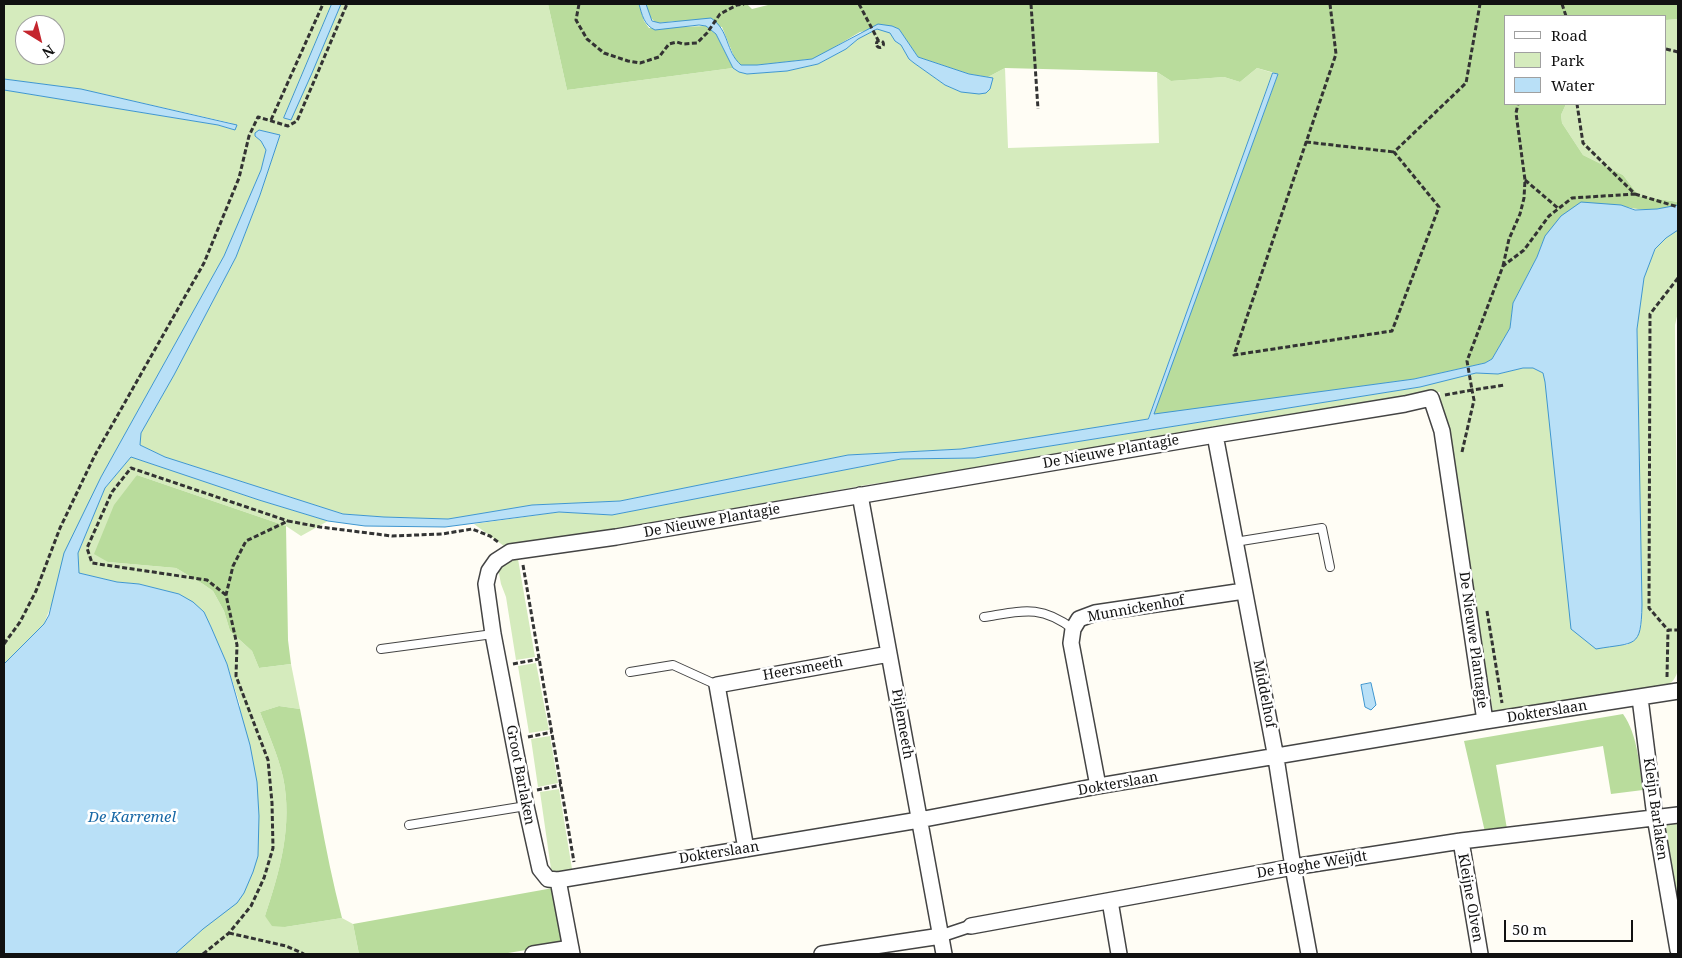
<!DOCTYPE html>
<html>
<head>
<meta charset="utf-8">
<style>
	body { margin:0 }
	#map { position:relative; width:1682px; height:958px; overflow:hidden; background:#fffdf5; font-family:"Noto Serif",serif }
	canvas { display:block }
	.frame { position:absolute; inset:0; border:5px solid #111; pointer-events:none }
	.legend { position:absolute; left:1504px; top:15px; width:162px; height:90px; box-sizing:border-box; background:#fff; border:1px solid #a0a0a0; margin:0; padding:6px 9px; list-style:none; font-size:15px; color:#111 }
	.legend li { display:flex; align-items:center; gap:10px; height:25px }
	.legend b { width:25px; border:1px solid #a0a0a0 }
	.north { position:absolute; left:15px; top:15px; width:50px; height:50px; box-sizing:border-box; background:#fff; border:1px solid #a0a0a0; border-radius:50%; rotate:144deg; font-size:14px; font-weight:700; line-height:20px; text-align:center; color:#111 }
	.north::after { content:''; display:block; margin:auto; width:18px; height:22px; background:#c4262e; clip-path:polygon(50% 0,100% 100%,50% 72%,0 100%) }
	.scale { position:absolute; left:1504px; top:920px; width:129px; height:22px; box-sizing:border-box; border:2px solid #111; border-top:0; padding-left:6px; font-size:15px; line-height:18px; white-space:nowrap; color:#111; -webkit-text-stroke:4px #fff; paint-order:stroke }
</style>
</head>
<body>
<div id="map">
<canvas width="1682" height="958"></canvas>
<div class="frame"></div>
<ul class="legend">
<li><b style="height:6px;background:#fff"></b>Road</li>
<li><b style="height:14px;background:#d5ebbd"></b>Park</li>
<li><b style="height:14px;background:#b9e0f7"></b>Water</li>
</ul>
<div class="north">N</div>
<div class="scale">50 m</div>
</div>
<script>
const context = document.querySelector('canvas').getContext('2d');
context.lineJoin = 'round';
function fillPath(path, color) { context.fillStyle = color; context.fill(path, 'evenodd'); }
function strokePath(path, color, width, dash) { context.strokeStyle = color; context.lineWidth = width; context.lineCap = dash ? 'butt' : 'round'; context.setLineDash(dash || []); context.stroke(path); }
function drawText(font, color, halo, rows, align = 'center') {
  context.font = font + ' "Noto Serif",serif'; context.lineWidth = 5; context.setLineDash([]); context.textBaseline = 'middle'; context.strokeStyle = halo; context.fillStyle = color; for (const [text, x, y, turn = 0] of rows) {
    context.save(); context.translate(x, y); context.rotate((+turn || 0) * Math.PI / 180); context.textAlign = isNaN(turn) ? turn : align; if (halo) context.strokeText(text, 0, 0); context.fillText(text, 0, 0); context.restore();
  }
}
const green = new Path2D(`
	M 4,4 L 332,4 L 284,118 L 290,120 L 312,73 L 341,4 L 548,4 L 567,90 L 733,68 L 739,72 L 747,74 L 787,71 L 818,64 L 846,49 L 858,39 L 877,29 L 890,32 L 895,41 L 901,45 L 909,59 L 914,63 L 945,85 L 961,92 L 992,78 L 988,77 L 1005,68 L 1008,148 L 1159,143 L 1157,72 L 1171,81 L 1224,77 L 1240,82 L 1257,68 L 1273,73 L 1148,419 L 961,449 L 848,455 L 620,501 L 532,505 L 448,519 L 384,517 L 343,514 L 165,457 L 140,445 L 141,433 L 174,375 L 236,257 L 260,195 L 280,135 L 259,130 L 255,136 L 261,141 L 266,150 L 261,170 L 224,256 L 101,477 L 44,624 L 4,664 L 4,90 L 218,125 L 235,130 L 231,123 L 81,89 L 4,79 ZM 25,25 L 55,25 L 55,55 L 25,55 Z
	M 1678,19 L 1678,202 L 1639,196 L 1623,175 L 1583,155 L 1562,123 L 1561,115 L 1566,104 L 1666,104 L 1666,20 Z
	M 1678,230 L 1678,312 L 1675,325 L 1678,669 C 1674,690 1657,688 1639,688 L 1507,713 L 1493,713 L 1442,418 L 1440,392 L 1331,410 L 996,468 L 872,484 L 508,549 L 474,524 L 559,512 L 612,515 L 901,459 L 975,458 L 1420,387 L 1476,373 L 1498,374 L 1523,368 L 1533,368 L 1543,373 L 1620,645 L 1627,645 L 1641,628 L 1642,605 L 1637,329 C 1640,302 1641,274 1655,250 C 1660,241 1670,235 1678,230 Z
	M 131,457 L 259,500 L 328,521 L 301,536 L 286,526 L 137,475 L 108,562 L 176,568 L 203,584 L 213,591 L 224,611 L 230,631 L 252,651 L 259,668 L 291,664 L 300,709 L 279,706 L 260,712 C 268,733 278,755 283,777 C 293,825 280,871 265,916 L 285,927 L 342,918 L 353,924 L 359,954 L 175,954 L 203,929 L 240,705 L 227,664 L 211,627 L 204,612 L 179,594 L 139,584 L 117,582 L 79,573 L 78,553 L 105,488 Z
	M 518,559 L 535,657 L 516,660 L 506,597 L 501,584 L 497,563 Z
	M 536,663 L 549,730 L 529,733 L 518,666 Z
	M 550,736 L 558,783 L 538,787 L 531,739 Z
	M 559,789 L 573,875 L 558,876 L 551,869 L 540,792 Z
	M 1678,822 L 1678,909 L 1662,824 Z`);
const forest = new Path2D(`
	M 548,4 L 639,4 L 644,21 L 649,28 L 706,26 L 716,34 L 733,68 L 567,90 Z
	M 646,4 L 747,4 L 752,9 L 772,4 L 1678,4 L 1678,19 L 1666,20 L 1666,16 L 1506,16 L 1506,104 L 1566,104 L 1561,115 L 1562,123 L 1583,155 L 1623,175 L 1639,196 L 1678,202 L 1678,205 C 1659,210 1640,212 1620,205 L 1545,236 L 1537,257 L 1513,303 L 1510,328 L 1492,359 L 1485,363 L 1414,379 L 1153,415 L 1278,74 L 1257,68 L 1240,82 L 1224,77 L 1171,81 L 1157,72 L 1005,68 L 988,77 L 969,74 L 918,57 L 899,29 L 892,26 L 860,32 L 821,55 L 812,59 L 757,65 L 741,65 L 735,59 L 722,27 L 675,21 L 660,23 L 655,22 L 650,17 Z
	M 137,475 L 286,526 L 288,640 L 291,664 L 259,668 L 252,651 L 230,631 L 224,611 L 213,591 L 203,584 L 176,568 L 108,562 L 94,554 L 114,505 Z
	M 279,706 L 300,709 C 314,778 324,849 342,918 L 285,927 L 272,926 L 265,916 C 280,871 293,825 283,777 C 278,755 268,733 260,712 Z
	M 1623,714 C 1638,735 1639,765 1643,790 L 1611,794 L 1603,746 L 1496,765 L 1507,829 L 1485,832 L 1464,741 Z
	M 553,888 L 562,944 L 502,954 L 359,954 L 353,924 Z`);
const water = new Path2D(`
	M 332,4 L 341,4 L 312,73 L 291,120 L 284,118 Z
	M 639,4 L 646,4 L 652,21 L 660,23 L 711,18 C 730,31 725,51 741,65 L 757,65 L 812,59 L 878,24 L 892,26 L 899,29 L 918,57 L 969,74 L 993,78 L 990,89 L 986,93 L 979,94 L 961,92 L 945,85 L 914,63 L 909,59 L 901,45 L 895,41 L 890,33 L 877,29 L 858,39 L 846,49 L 818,64 L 787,71 L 747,74 L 739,72 L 733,68 L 716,34 L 706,26 L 699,25 L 655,30 C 644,25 642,15 639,4 Z
	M 1273,73 L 1278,74 L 1154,414 L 1414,379 L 1485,363 L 1492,359 L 1510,328 L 1513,303 L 1537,257 L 1545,236 L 1561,216 L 1581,202 L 1621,205 L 1635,210 L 1657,209 L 1678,205 L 1678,230 L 1666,238 L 1655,249 L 1644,278 L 1637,329 L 1642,605 C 1641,649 1636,642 1596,649 L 1571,629 L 1545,382 L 1543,373 L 1533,368 L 1523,368 L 1498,374 L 1476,373 L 1420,387 L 975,458 L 901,459 L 612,515 L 559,512 L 445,527 L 365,526 L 328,521 L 259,500 L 131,457 L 105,488 L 78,553 L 79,573 L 117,582 L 139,584 L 179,594 L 193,602 L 204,612 L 211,627 L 227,664 L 250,745 L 257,782 L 259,816 L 258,856 L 253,872 L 244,893 L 237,903 L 203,929 L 175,954 L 4,954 L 4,664 L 44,624 L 49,615 L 64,553 L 101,477 L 224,256 L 261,170 L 266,150 L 261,141 L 255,136 L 255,133 L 259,130 L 280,135 L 260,195 L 236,257 L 174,375 L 141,433 L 140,445 L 165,457 L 343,514 L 384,517 L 448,519 L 532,505 L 620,501 L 848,455 L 961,449 L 1148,419 Z
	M 4,79 L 81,89 L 237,125 L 235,130 L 218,125 L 4,90 Z
	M 1371,683 L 1376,705 L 1371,710 L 1365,707 L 1361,685 Z`);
const path = new Path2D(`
	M 579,4 L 576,20 L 587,39 L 604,53 L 628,61 L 640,63 L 659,57 L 669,44 L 677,42 L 683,44 L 697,43 L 707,33 L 720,14 L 737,5 L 744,4
	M 859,4 L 878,40
	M 1031,4 L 1038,109
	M 1330,4 L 1336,54 L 1234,355 L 1392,331 L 1439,207 L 1394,152 L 1466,83 L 1480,4
	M 1562,4 L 1566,16
	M876.5 44a3.5 3.5 0 1 1 7 0a3.5 3.5 0 1 1-7 0Z
	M 1666,49 L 1678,52
	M 271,120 L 323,4
	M 1306,142 L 1394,152
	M 1525,180 L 1559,209
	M 1635,194 L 1678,207
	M 1503,266 L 1509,239 L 1520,214 L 1524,198 L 1525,180 L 1516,113 L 1518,104
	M 1678,278 L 1650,314 L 1649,608 L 1668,630 L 1678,630
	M 1445,395 L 1472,390 L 1467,361 L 1503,266 L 1524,250 L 1549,216 L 1572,198 L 1635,194 L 1583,143 L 1577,104
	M 1462,452 L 1474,400 L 1472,390 L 1505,385
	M 523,565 L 574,862
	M 226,595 L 207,580 L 92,563 L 87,548 L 112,492 L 131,468 L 288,521
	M 1487,611 L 1502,703
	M 4,644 L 20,622 L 36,591 L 60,528 L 95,455 L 204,263 L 239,178 L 249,136 L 258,117 L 288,126 L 297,121 L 347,4
	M 513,664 L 539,659
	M 1667,677 L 1668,630
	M 528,737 L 552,732
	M 537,790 L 561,785
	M 229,933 L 286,946 L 304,954
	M 203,954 L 229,933 L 251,906 L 264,878 L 273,848 L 272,803 L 268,760 L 236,676 L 237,645 L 226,595 L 233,566 L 246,541 L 288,521 L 320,527 L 392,536 L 442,534 L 472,529 L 490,536 L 498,542`);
const service = new Path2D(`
	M 1235,542 L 1322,528 L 1330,567
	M 984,617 C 1022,611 1040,604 1073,629
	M 381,649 L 493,634
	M 630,672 L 673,665 L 717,685
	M 409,825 L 526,806`);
const pedestrian = new Path2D(`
	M 941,936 L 971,926`);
const minor = new Path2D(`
	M 1215,435 L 1276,758 L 1293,867 L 1309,954
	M 860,495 L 944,954
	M 1640,698 L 1655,817 L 1678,950
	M 1098,786 L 1071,643 L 1073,629 L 1079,619 L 1095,613 L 1244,591
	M 1461,841 L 1480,954
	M 746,849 L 717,685 L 889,654
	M 558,880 L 919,820 L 1098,786 L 1485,721 L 1678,691
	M 1110,901 L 1119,954
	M 971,926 L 1293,867 L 1461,841 L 1678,815
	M 533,954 L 571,948
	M 572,954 L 558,880 L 548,879 L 540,869 L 526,806 L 493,634 L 486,584 L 489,571 L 496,561 L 510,552 L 616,537 L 1215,435 L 1405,404 L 1431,398 L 1442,431 L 1485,721
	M 822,954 L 941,936`);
const streetNames = [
	["De Nieuwe Plantagie",1111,452,-10],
	["De Nieuwe Plantagie",712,521,-10],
	["Munnickenhof",1136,609,-10],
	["De Nieuwe Plantagie",1473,640,82],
	["Heersmeeth",803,669,-10],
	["Middelhof",1264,694,79],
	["Dokterslaan",1547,712,-9],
	["Pijlemeeth",902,724,80],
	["Groot Barlaken",520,775,79],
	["Dokterslaan",1118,784,-10],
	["Kleijn Barlaken",1655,809,82],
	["Dokterslaan",719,853,-9],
	["De Hoghe Weijdt",1312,865,-9],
	["Kleijne Olven",1470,898,80]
];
const waterNames = [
	["De Karremel",132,818]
];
fillPath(green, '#d5ebbd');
fillPath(forest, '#b9dc9c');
fillPath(water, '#b9e0f7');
strokePath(water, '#3f96cf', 1);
strokePath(service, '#444', 10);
strokePath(pedestrian, '#444', 14);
strokePath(minor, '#444', 18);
strokePath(path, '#333', 3, [5, 2.5]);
strokePath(service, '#fff', 8);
strokePath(pedestrian, '#fff', 11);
strokePath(minor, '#fff', 15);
drawText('14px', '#111', '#fff', streetNames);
drawText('italic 15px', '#1768a6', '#fff', waterNames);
</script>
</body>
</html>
